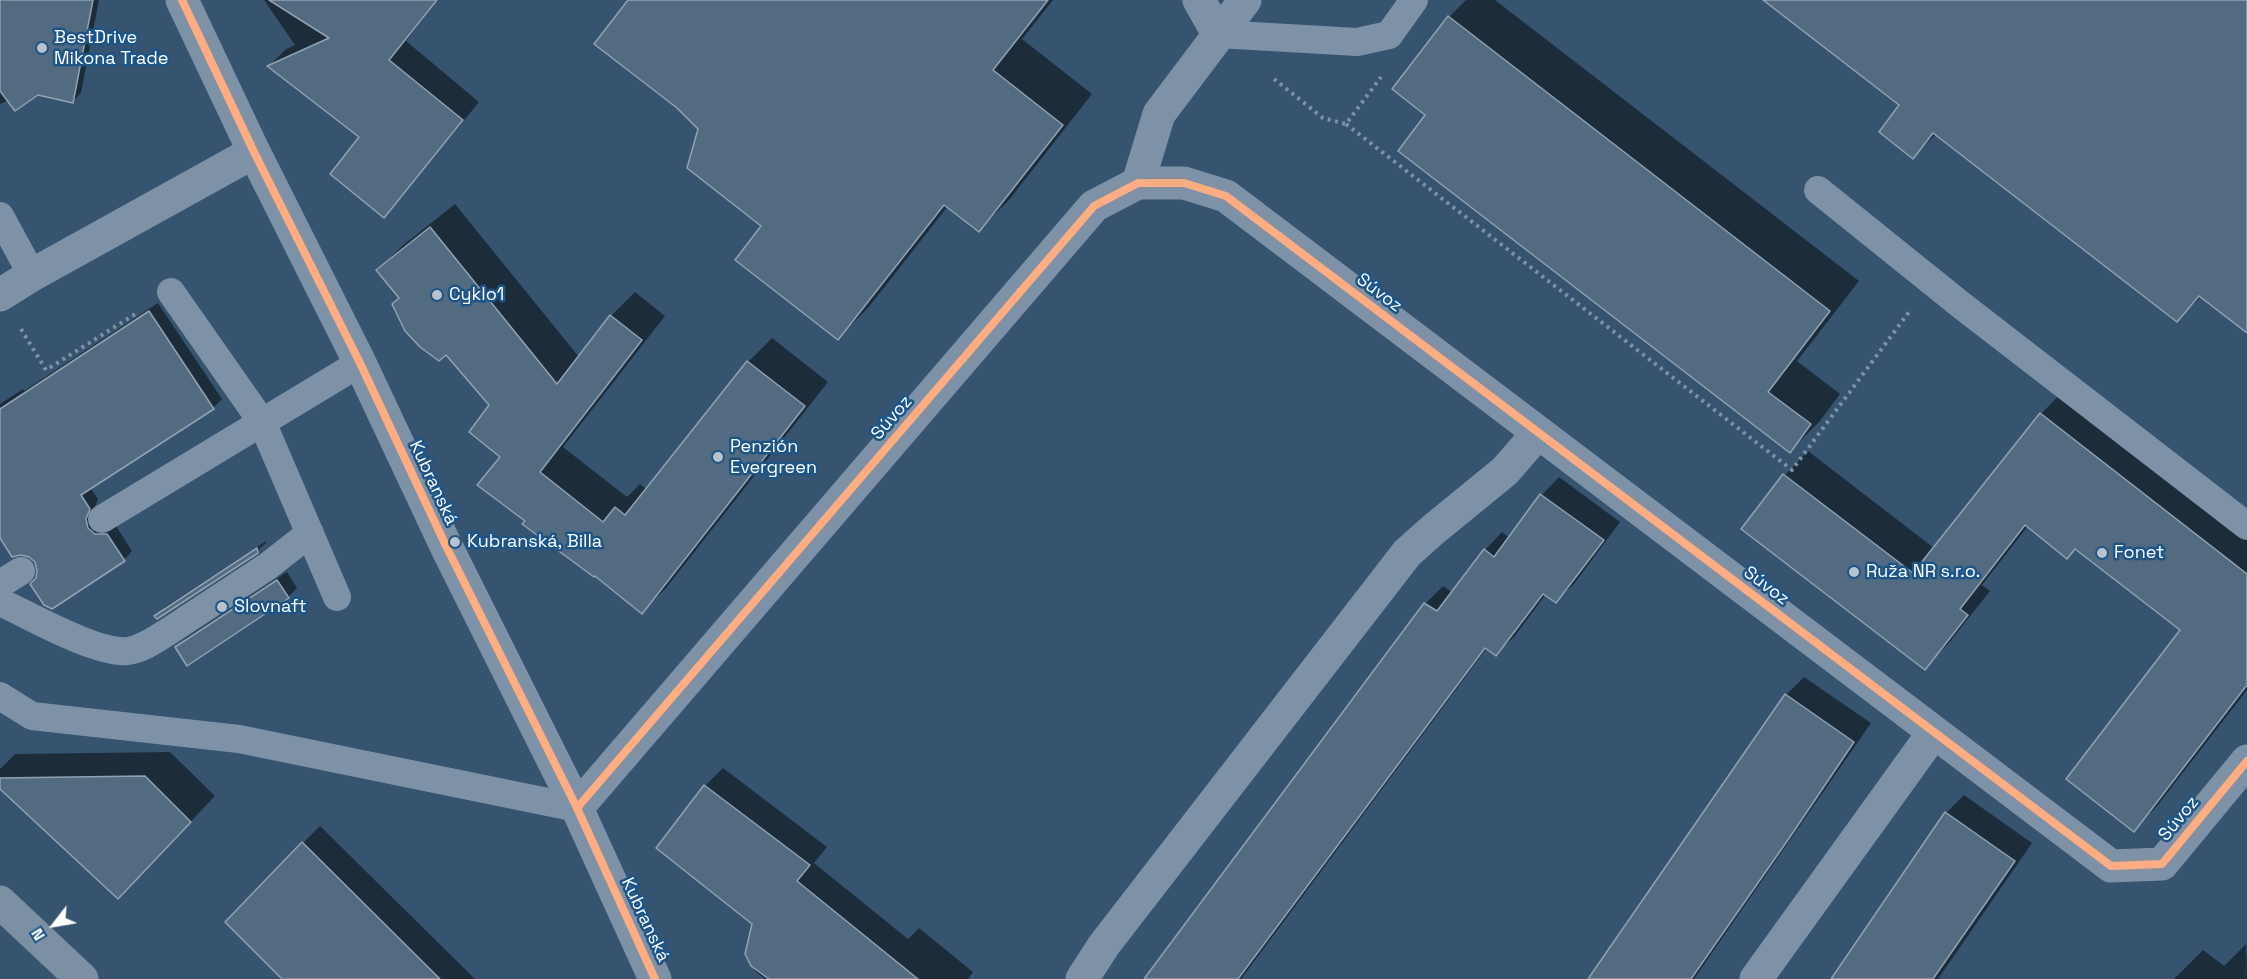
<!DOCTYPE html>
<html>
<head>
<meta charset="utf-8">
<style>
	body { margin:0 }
	#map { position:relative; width:2247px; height:979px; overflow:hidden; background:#365470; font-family:"Space Grotesk",sans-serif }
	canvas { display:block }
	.north { position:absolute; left:24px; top:895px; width:60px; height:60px; -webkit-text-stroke:4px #1e5589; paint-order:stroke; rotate:239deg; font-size:16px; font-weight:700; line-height:24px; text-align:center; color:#fff }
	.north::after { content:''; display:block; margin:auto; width:21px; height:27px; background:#fff; clip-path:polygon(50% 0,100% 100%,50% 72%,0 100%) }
</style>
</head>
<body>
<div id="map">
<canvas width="2247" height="979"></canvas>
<div class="north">N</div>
</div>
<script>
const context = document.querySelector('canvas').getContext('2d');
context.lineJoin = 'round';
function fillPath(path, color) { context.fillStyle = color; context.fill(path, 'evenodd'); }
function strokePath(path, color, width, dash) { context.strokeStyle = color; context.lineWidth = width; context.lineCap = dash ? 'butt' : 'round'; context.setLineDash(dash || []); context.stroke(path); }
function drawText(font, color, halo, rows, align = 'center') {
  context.font = font + ' "Space Grotesk",sans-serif'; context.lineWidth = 5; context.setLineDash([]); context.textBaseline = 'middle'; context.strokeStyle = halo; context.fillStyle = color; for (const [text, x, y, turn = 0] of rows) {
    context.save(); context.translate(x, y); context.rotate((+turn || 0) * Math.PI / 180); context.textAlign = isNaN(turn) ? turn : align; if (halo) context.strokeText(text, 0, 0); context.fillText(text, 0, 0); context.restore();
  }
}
const shadow = new Path2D(`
	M 0,0 L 99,0 L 81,93 L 72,102 L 38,94 L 9,100 L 0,104 Z
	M 264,0 L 438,0 L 406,41 L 479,102 L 401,198 L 384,215 L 362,137 L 269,66 L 286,49 L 295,45 Z
	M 630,0 L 1053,0 L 1022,39 L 1092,94 L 1009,200 L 979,230 L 948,206 L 868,308 L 838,338 L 700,129 Z
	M 1466,0 L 1495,0 L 1859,281 L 1797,361 L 1840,394 L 1820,421 L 1790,451 L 1427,115 L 1449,17 Z
	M 1766,0 L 2247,0 L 2247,331 L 2202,296 L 2177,320 L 1936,134 L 1913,157 L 1901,105 Z
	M 455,204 L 579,357 L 611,316 L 635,292 L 665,316 L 563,447 L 627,497 L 640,484 L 647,490 L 748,362 L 772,338 L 828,382 L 666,588 L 642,612 L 527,521 L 502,457 L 491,404 L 378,270 L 402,246 Z
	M 158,303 L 222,399 L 213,408 L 90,487 L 98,499 L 94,509 L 116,526 L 132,551 L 124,560 L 37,579 L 39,571 L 36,561 L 0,536 L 0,404 L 23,389 L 24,391 Z
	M 2064,390 L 2247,532 L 2247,690 L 2157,806 L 2134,830 L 2182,629 L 2075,548 L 2028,526 L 1982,585 L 1990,591 L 1948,644 L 1924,668 L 1743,529 L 1785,475 L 1808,451 L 1934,548 L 2041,414 Z
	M 1559,477 L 1620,522 L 1574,584 L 1556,601 L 1546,594 L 1514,637 L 1496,654 L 1487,648 L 1241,979 L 1146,979 L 1425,604 L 1443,586 L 1453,593 L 1485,550 L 1502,532 L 1510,538 L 1542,495 Z
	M 266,541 L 266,543 L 257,551 L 156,616 L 165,607 Z
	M 287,572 L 297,588 L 288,597 L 188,663 L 177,647 L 186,638 Z
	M 1804,677 L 1871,723 L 1694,979 L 1590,979 L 1786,695 Z
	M 170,752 L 215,796 L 143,872 L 0,787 L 0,769 L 15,754 Z
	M 723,768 L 827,847 L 814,863 L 908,939 L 919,928 L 973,972 L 968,979 L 765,979 L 755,971 L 747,954 L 754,923 L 705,786 Z
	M 1964,795 L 2032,843 L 1938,979 L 1832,979 L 1946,813 Z
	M 320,826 L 475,979 L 284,979 L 303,843 Z
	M 2246,944 L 2247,979 L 2174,979 L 2203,950 L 2224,966 Z`);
const building = new Path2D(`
	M 0,0 L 93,0 L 73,103 L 38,95 L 15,111 L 0,91 Z
	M 269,0 L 437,0 L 389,60 L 463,120 L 384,218 L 330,174 L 359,137 L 267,66 L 329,38 Z
	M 628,0 L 1048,0 L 993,70 L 1063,125 L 979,232 L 944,205 L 838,340 L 735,260 L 761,226 L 687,168 L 698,129 L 677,108 L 594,44 Z
	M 1763,0 L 2247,0 L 2247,333 L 2199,296 L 2177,322 L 1933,133 L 1913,159 L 1879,132 L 1899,105 Z
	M 1448,16 L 1830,311 L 1768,392 L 1811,424 L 1790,453 L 1398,151 L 1425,115 L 1392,89 Z
	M 430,227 L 557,384 L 610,315 L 642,340 L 540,472 L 603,522 L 615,507 L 625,515 L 747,361 L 805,406 L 642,614 L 595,576 L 594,577 L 522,524 L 525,521 L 477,485 L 500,457 L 469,432 L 489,405 L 446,355 L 439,361 L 420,347 L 405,331 L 392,304 L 399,298 L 376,270 Z
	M 149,311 L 214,409 L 81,495 L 90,509 L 86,519 L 88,528 L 95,534 L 107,534 L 125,561 L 52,609 L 44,605 L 30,584 L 36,578 L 37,571 L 35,562 L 29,557 L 21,555 L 12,557 L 0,538 L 0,409 Z
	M 2040,413 L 2247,574 L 2247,685 L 2134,832 L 2066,779 L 2180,630 L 2075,549 L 2067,559 L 2025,525 L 1960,609 L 1968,615 L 1925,670 L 1741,529 L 1783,474 L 1913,573 Z
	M 1540,494 L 1604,540 L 1556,603 L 1543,594 L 1496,656 L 1485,648 L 1238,979 L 1144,979 L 1424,603 L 1437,611 L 1484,549 L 1494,557 Z
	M 257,548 L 258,553 L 157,619 L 154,616 Z
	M 277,580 L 289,598 L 187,666 L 175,647 Z
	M 1785,694 L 1854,742 L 1790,837 L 1691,979 L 1588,979 Z
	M 145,776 L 191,822 L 118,899 L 0,789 L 0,778 Z
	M 704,785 L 810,865 L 797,881 L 918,979 L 769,979 L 751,966 L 745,954 L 752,924 L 656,848 Z
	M 1945,812 L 2015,861 L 1933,979 L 1831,979 Z
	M 302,842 L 440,979 L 282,979 L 225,922 Z`);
const path = new Path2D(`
	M 1274,79 L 1323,118 L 1346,124 L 1381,77
	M 1346,124 L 1792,470 L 1909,312
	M 21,329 L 46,370 L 137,313`);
const service = new Path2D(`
	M 1218,34 L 1357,42 L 1389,35 L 1414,0
	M 1818,190 L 1961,305 L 2247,526
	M 0,216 L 32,275
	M 171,292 L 262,422 L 337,597
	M 102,519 L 360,363
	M 0,584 L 21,571
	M 0,602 C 31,616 96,654 128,651 C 142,649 155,640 166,633 L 268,566 L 310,533
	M 0,696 L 32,716 L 239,739 L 577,808`);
const minor = new Path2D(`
	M 1199,0 L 1218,34
	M 254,152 L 360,363 L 446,546 L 577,808 L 655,979
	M 1138,183 L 1159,114 L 1245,0
	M 577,808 L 1094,206 L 1138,183 L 1184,183 L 1226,196 L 2111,866 L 2162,864 L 2247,761
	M 1082,979 L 1104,945 L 1407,553 L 1434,529 L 1505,471 L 1538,433
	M 1756,979 L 1934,732`);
const tertiary = new Path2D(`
	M 0,295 L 32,275 L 254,152 L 182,0`);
const primary = new Path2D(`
	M 0,902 L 82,979`);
const cycleway = new Path2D(`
	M 182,0 L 254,152 L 360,363 L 446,546 L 577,808 L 655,979
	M 577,808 L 1094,206 L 1138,183 L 1184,183 L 1226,196 L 2111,866 L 2162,864 L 2247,761`);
const markers = [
	[42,48,6,"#b9c3cd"],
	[437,295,6,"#b9c3cd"],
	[718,457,6,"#b9c3cd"],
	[455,542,6,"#b9c3cd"],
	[2102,553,6,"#b9c3cd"],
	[1854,572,6,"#b9c3cd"],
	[222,607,6,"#b9c3cd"]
];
const poiNames = [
	["BestDrive",54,38],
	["Mikona Trade",54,59],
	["Cyklo1",449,295],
	["Penzión",730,447],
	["Evergreen",730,468],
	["Kubranská, Billa",467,542],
	["Fonet",2114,553],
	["Ruža NR s.r.o.",1866,572],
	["Slovnaft",234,607]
];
const streetNames = [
	["Súvoz",1379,293,37],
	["Súvoz",892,418,-49],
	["Kubranská",433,483,65],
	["Súvoz",1766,586,37],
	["Súvoz",2179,819,-50],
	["Kubranská",645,920,65]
];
fillPath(shadow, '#0007');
fillPath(building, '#526b81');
strokePath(building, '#91a3b3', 1.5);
strokePath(path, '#7d92a6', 4, [3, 4.5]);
strokePath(service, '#7d92a6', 28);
strokePath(minor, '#7d92a6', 33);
strokePath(tertiary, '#7d92a6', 33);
strokePath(primary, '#7c90a3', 33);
strokePath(cycleway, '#ffac80', 8);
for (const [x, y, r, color] of markers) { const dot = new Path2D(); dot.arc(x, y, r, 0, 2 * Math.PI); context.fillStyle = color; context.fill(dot); strokePath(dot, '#1e5589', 2); }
drawText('18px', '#fff', '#1e5589', poiNames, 'left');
drawText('18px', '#fff', '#1e5589', streetNames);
</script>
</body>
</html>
